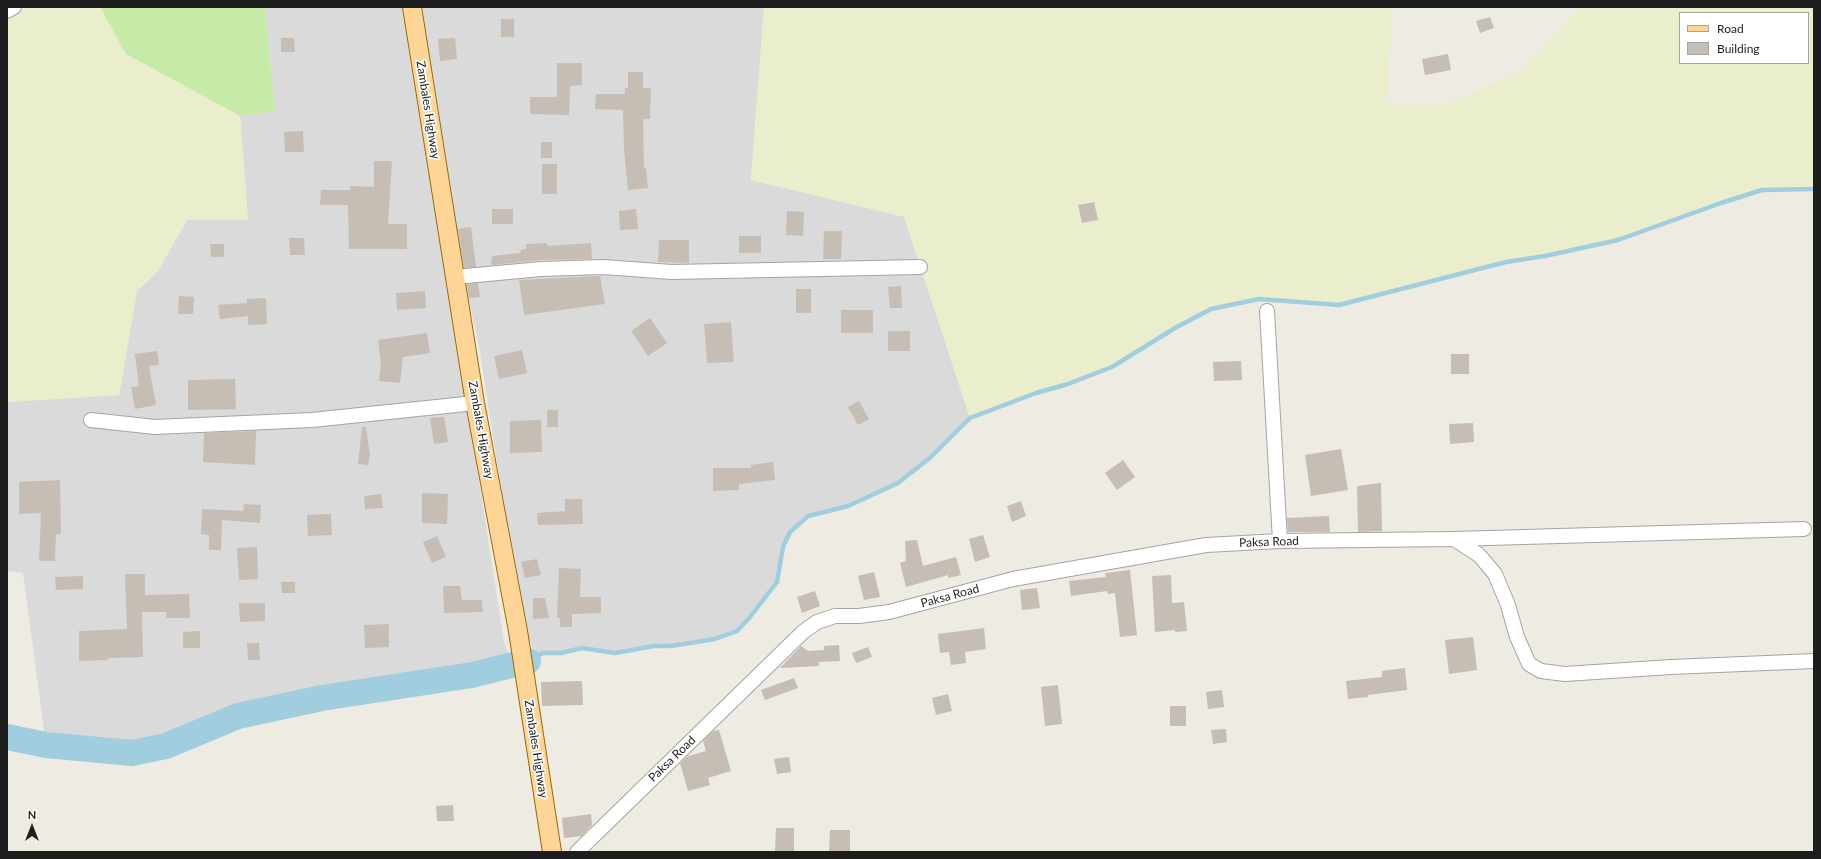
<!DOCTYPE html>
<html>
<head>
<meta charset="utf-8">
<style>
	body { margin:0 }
	#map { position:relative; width:1821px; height:859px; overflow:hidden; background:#eeebe2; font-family:Lato,sans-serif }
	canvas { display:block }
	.frame { position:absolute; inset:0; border:8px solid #1d1d1d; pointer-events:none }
	.legend { position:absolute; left:1679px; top:12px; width:130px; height:52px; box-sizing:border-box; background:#fff; border:1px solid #a5a5a5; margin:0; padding:5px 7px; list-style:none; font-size:12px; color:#1d1d1d }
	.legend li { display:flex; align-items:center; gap:8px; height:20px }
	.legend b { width:20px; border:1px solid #a5a5a5 }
	.north { position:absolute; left:12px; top:807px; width:40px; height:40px; -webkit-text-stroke:3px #fff; paint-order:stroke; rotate:0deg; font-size:11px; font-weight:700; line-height:16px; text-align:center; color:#1d1d1d }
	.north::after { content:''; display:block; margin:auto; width:14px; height:18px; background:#1d1d1d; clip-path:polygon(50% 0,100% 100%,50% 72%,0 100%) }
</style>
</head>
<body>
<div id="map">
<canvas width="1821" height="859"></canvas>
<div class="frame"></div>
<ul class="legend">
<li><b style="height:5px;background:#ffd597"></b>Road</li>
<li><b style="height:11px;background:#c6bdb5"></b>Building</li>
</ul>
<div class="north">N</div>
</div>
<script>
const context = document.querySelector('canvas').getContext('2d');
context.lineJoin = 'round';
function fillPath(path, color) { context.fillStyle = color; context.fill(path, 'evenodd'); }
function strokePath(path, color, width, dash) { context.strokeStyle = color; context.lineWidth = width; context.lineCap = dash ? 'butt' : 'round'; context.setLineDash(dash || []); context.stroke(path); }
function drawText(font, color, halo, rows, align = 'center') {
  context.font = font + ' Lato,sans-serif'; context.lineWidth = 3.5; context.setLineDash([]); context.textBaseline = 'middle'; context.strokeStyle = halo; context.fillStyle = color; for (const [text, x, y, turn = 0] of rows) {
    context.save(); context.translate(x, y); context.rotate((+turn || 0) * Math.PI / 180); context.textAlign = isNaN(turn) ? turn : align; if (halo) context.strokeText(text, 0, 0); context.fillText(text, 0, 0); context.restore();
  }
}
const residential = new Path2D(`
	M 265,7 L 406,7 L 504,642 L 513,665 L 472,675 L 322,698 L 238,716 L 166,746 L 132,753 L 46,745 L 23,573 L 7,571 L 7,402 L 119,395 L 137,291 L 158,271 L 187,220 L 248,219 L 240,116 L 275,111 Z
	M 418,7 L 764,7 L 751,180 L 904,216 L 970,418 L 931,457 L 898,483 L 848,506 L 808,516 L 790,532 L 783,547 L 777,582 L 750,617 L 737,631 L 715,639 L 671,646 L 654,646 L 615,653 L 582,648 L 561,653 L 543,653 L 536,657 L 517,608 L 507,526 L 479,346 L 453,230 L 436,97 Z`);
const farmland = new Path2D(`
	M 7,7 L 100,7 L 126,54 L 240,116 L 248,220 L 186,220 L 158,271 L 137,291 L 119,395 L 7,402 Z
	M 764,7 L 1393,7 L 1386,104 L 1451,103 L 1523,70 L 1569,19 L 1583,7 L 1814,7 L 1814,189 L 1762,190 L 1721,203 L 1618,240 L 1545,256 L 1506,262 L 1339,305 L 1259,299 L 1211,309 L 1175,328 L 1112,367 L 1068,384 L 1036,393 L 970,418 L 904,217 L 751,180 ZM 1680,13 L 1808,13 L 1808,63 L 1680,63 Z`);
const grass = new Path2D(`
	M 100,7 L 265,7 L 275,111 L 240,116 L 126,54 Z`);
const stream = new Path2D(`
	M 528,661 L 543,653 L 561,653 L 582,648 L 615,653 L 654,646 L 671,646 L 715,639 L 737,631 L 750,617 L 777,582 L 783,547 L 790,532 L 808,516 L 848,506 L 898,483 L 931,457 L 970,418 L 1036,393 L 1068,384 L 1112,367 L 1175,328 L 1211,309 L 1259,299 L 1339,305 L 1506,262 L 1545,256 L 1618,240 L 1721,203 L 1762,190 L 1814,189`);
const river = new Path2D(`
	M 7,737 L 46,745 L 132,753 L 166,746 L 238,716 L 322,698 L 472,675 L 528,661`);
const building = new Path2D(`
	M 1490,17 L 1494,28 L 1480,33 L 1476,21 Z
	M 501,19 L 514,19 L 514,37 L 501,37 Z
	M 281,38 L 294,38 L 295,52 L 281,52 Z
	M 455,38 L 457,59 L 440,61 L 438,39 Z
	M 1448,54 L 1451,70 L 1425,75 L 1422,59 Z
	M 557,63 L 582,63 L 582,85 L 570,86 L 569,115 L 530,114 L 530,97 L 557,97 Z
	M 628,72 L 643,72 L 643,88 L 651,88 L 650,119 L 643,119 L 644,168 L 646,168 L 648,188 L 628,190 L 624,150 L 623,110 L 595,109 L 596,94 L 625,94 L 625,88 L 628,88 Z
	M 303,131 L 304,152 L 285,152 L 284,132 Z
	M 541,142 L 552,142 L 552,158 L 541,158 Z
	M 374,161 L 392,161 L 388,224 L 407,224 L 407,249 L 349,249 L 348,205 L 320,205 L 321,190 L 350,190 L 350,186 L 374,187 Z
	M 542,164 L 557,164 L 557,194 L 542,194 Z
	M 1094,202 L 1098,220 L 1082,223 L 1078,205 Z
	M 492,209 L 513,209 L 513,224 L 492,224 Z
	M 636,209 L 638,229 L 620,230 L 619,211 Z
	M 787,211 L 804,212 L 803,236 L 786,235 Z
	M 471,227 L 476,267 L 464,268 L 458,229 Z
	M 824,231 L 842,231 L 841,259 L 823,259 Z
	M 739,236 L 761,236 L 761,253 L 739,253 Z
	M 289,238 L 304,238 L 305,255 L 290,255 Z
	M 659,240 L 689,240 L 689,263 L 658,262 Z
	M 547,243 L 547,246 L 591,243 L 592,259 L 541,260 L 491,265 L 492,256 L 521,253 L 520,250 L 526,249 L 526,244 Z
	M 210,244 L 224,244 L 224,257 L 211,257 Z
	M 600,276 L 605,304 L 524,315 L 519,280 Z
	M 478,283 L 480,297 L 469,298 L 467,284 Z
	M 901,286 L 902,308 L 890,308 L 888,287 Z
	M 796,289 L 811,289 L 811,313 L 796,313 Z
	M 425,291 L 426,308 L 397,310 L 396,293 Z
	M 179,296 L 194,297 L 193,314 L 178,314 Z
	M 266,298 L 267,324 L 248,325 L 248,316 L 220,319 L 218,305 L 247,303 L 247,299 Z
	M 841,310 L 873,310 L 873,333 L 841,333 Z
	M 650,318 L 667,343 L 648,356 L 631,331 Z
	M 731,322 L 734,362 L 707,363 L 704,324 Z
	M 888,331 L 910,331 L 910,351 L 888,351 Z
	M 427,333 L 430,353 L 403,357 L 400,383 L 379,381 L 381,365 L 378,340 Z
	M 522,350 L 527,373 L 499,379 L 494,356 Z
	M 157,351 L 159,365 L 149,366 L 156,405 L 135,409 L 131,387 L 139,386 L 135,354 Z
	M 1451,354 L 1469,354 L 1469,374 L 1451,374 Z
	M 1241,361 L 1242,380 L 1214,381 L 1213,362 Z
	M 235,379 L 236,409 L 188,410 L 188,380 Z
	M 859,401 L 869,419 L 858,425 L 848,407 Z
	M 547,410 L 558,410 L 558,427 L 547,427 Z
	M 444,417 L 448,442 L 434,444 L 430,418 Z
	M 541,420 L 542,452 L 510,453 L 510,421 Z
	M 1473,423 L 1474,442 L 1450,444 L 1449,424 Z
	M 362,427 L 366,427 L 370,455 L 368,465 L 358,464 Z
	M 256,431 L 255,465 L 203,462 L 204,433 Z
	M 1341,449 L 1348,490 L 1311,496 L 1305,455 Z
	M 1123,460 L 1135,477 L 1117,490 L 1105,473 Z
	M 773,462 L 775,480 L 739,484 L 739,490 L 713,491 L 713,468 L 751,468 L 751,465 Z
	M 60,480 L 61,534 L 56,534 L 55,561 L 39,561 L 41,513 L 19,514 L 19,482 Z
	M 1381,483 L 1382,531 L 1358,532 L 1357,486 Z
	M 422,493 L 448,494 L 447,524 L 422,523 Z
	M 381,494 L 383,508 L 365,509 L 364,496 Z
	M 565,499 L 582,499 L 583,524 L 538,525 L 537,513 L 565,511 Z
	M 1021,501 L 1026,516 L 1012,522 L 1007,506 Z
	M 244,504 L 261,505 L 260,523 L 222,520 L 221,550 L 209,550 L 209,535 L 201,534 L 202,509 L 243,511 Z
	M 331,514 L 332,535 L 308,536 L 307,515 Z
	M 1329,516 L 1330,532 L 1288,532 L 1287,518 Z
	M 983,535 L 990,557 L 975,562 L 969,539 Z
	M 437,536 L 446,557 L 432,563 L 423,542 Z
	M 917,540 L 923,566 L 956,557 L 961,575 L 948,578 L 948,575 L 906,587 L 900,563 L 906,561 L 905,541 Z
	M 257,547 L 258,579 L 239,580 L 237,548 Z
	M 537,559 L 541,575 L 525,578 L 521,562 Z
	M 559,568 L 581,569 L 580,597 L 601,597 L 601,613 L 572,614 L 572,627 L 560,627 L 560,618 L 557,618 Z
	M 1130,570 L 1137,635 L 1120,637 L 1115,593 L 1108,594 L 1107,591 L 1071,596 L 1069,581 L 1106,577 L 1105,573 Z
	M 874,572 L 880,597 L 864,600 L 858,576 Z
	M 125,574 L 145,574 L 145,595 L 189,594 L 190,618 L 166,618 L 166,612 L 142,612 L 143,657 L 108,658 L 108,660 L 79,661 L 79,631 L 127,629 Z
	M 1171,575 L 1172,603 L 1184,602 L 1187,631 L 1175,632 L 1175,630 L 1155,632 L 1152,576 Z
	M 83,576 L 83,589 L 56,590 L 55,577 Z
	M 281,582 L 295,582 L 295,593 L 282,593 Z
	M 443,586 L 460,586 L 462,600 L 482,600 L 483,612 L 444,613 Z
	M 1037,588 L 1040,608 L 1022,610 L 1020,590 Z
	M 815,591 L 820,606 L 802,613 L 797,597 Z
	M 533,598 L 545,598 L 549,618 L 533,619 Z
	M 239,603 L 265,603 L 265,621 L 240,622 Z
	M 389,624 L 389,647 L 365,648 L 364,625 Z
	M 984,628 L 986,649 L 965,652 L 966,663 L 951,665 L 949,652 L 940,653 L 938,634 Z
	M 200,631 L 200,648 L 183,648 L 183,632 Z
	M 1473,637 L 1477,670 L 1449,674 L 1445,640 Z
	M 247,643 L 259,643 L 260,660 L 248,660 Z
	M 839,645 L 840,661 L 819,662 L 819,666 L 780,668 L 801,646 L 808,651 L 824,650 L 824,646 Z
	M 868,647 L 872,657 L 856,663 L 852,653 Z
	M 1405,668 L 1407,690 L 1368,695 L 1368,697 L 1348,699 L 1346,681 L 1382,677 L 1382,671 Z
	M 794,678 L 798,688 L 765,700 L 761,690 Z
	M 582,681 L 583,705 L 542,706 L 541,682 Z
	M 1058,685 L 1062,724 L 1045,726 L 1041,687 Z
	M 1222,690 L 1224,707 L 1208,709 L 1206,692 Z
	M 948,694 L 952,711 L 936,715 L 932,698 Z
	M 1170,706 L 1186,706 L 1186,726 L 1170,726 Z
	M 1226,729 L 1227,742 L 1213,744 L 1211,730 Z
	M 719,730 L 731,771 L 708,778 L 710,785 L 688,791 L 680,763 L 688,756 L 706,751 L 703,741 L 713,731 Z
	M 789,757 L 791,772 L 777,774 L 774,759 Z
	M 453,805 L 454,821 L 437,821 L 436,806 Z
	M 591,814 L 592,825 L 582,836 L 564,838 L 562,818 Z
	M 776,828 L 794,828 L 794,852 L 775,852 Z
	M 830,830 L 850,830 L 850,851 L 829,851 Z`);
const minor = new Path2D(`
	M 7,11 L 14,7
	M 455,277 L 541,269 L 603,267 L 672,272 L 920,267
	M 1267,311 L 1280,541
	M 91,420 L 155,427 L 312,420 L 475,403
	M 1454,539 L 1479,555 L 1495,574 L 1508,605 L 1517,637 L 1529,664 L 1541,671 L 1565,674 L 1671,667 L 1814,661
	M 577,852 L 803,632 L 817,622 L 835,616 L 859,616 L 889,612 L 1013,579 L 1206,545 L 1280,541 L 1454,539 L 1804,529`);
const major = new Path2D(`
	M 412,7 L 475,403 L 518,631 L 552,852`);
const streetNames = [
	["Zambales Highway",428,110,81],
	["Zambales Highway",481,430,80],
	["Paksa Road",1269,542,-2],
	["Paksa Road",950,596,-15],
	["Zambales Highway",536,749,81],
	["Paksa Road",672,759,-44]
];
fillPath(residential, '#dbdada');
fillPath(farmland, '#ebeecc');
fillPath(grass, '#c6eba6');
strokePath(stream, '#a1cede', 4.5);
strokePath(river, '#a1cede', 26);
fillPath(building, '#c6bdb5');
strokePath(minor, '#a4a4a4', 16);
strokePath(major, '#966900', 20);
strokePath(minor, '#fff', 14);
strokePath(major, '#ffd597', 18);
drawText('12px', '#1d1d1d', '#fff', streetNames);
</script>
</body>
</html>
